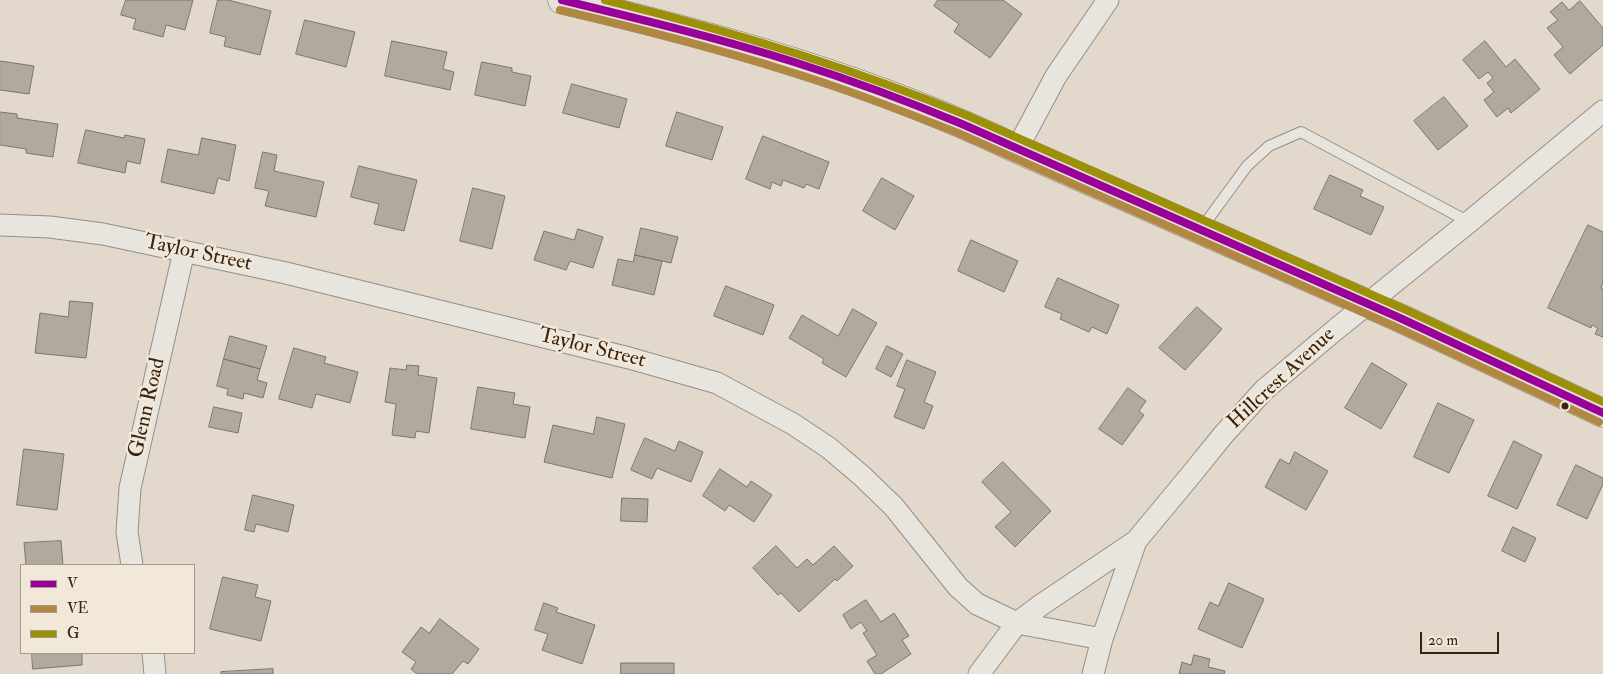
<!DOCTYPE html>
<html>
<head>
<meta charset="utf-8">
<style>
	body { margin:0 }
	#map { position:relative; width:1603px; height:674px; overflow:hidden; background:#e2d9cc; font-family:"IM FELL Double Pica",serif }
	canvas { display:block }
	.legend { position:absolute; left:20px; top:564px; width:175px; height:90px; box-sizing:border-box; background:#f1e8d9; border:1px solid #a79988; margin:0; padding:6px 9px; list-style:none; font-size:15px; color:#39220f }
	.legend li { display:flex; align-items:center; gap:10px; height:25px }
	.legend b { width:25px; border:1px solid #a79988 }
	.scale { position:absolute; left:1420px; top:632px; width:79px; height:22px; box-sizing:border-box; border:2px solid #39220f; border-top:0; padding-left:6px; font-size:15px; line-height:18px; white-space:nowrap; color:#39220f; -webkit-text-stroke:4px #f1e8d9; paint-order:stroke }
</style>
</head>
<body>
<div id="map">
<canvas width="1603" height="674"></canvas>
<ul class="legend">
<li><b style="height:6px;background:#909"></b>V</li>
<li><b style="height:6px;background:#b08843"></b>VE</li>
<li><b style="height:6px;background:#9c9008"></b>G</li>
</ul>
<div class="scale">20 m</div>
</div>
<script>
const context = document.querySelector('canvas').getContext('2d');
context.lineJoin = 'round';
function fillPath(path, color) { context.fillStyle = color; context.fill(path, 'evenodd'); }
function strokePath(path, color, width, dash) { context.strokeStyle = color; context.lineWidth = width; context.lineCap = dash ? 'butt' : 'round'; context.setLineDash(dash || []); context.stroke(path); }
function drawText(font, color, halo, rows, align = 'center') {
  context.font = font + ' "IM FELL Double Pica",serif'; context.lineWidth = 5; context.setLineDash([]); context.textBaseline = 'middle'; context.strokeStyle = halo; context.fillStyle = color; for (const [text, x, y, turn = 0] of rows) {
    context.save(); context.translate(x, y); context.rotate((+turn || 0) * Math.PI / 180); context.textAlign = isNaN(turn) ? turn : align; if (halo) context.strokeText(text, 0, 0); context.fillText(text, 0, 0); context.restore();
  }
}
const building = new Path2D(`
	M 126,0 L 193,0 L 185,30 L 166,25 L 163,37 L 133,29 L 136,19 L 121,15 Z
	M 218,0 L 228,0 L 271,11 L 260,55 L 224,46 L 226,37 L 210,33 Z
	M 938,0 L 1003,0 L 1022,14 L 990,58 L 954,32 L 959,24 L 934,6 Z
	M 1580,1 L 1603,28 L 1603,45 L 1570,74 L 1554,55 L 1563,47 L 1547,28 L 1558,20 L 1550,12 L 1562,2 L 1569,10 Z
	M 305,20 L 355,32 L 346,67 L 296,54 Z
	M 392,41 L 447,52 L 443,69 L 454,72 L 450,90 L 385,76 Z
	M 1485,41 L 1506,67 L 1515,59 L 1540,89 L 1511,113 L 1508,108 L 1497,117 L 1484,100 L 1494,92 L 1487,83 L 1493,78 L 1488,72 L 1479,79 L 1463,60 Z
	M 0,61 L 34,66 L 29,94 L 0,90 Z
	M 482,62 L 512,68 L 512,72 L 531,76 L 525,106 L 475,95 Z
	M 572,84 L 627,99 L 619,128 L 563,113 Z
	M 1444,97 L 1468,126 L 1438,150 L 1414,121 Z
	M 0,112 L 17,114 L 17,118 L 58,124 L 53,157 L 26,153 L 26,149 L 0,145 Z
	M 677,112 L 723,127 L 712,160 L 666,146 Z
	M 86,130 L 124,138 L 125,135 L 145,139 L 140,164 L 127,161 L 125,173 L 78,163 Z
	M 763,136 L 829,162 L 819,189 L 806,184 L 804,188 L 783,180 L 781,186 L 772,182 L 770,189 L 746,179 Z
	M 202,138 L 236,145 L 229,181 L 218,178 L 214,194 L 161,182 L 168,149 L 198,155 Z
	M 263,152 L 277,155 L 274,171 L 324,182 L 316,217 L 265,206 L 269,191 L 255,188 Z
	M 359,166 L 417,180 L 404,231 L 374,224 L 379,204 L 351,197 Z
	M 1330,175 L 1363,190 L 1360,196 L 1384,207 L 1371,235 L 1314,209 Z
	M 882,178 L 914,196 L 895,230 L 863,211 Z
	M 473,188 L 505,196 L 492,249 L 460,241 Z
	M 1588,225 L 1603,232 L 1603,283 L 1601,288 L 1603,289 L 1603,337 L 1595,334 L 1598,328 L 1592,325 L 1591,328 L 1548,308 Z
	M 641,228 L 678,237 L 671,263 L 635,255 Z
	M 578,229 L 603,237 L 593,268 L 570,261 L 566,270 L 534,260 L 544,231 L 574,240 Z
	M 971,240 L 1018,261 L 1004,292 L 958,271 Z
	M 635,255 L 662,261 L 654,295 L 612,285 L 618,259 L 633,262 Z
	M 1058,278 L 1119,305 L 1107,334 L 1092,327 L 1089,332 L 1060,319 L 1062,314 L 1045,307 Z
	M 726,286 L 774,305 L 763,335 L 714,316 Z
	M 70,301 L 93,303 L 86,358 L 35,353 L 40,313 L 68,317 Z
	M 1197,307 L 1222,329 L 1185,370 L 1159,348 Z
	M 853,309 L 877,323 L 846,377 L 822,363 L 824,359 L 789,338 L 802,315 L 838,336 Z
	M 230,336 L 267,346 L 260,369 L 224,359 Z
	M 887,346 L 903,354 L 891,377 L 876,369 Z
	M 294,348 L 326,357 L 324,363 L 358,372 L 350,403 L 316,394 L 312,408 L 279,399 Z
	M 224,359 L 260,369 L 257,380 L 267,383 L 263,398 L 244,393 L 243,399 L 227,395 L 228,389 L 217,386 Z
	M 907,360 L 936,372 L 924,402 L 933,406 L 924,429 L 894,417 L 905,389 L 897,386 Z
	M 1372,363 L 1407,384 L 1381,429 L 1345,408 Z
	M 407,365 L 419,366 L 418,375 L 437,378 L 429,433 L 416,431 L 415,438 L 392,435 L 396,404 L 385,402 L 390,368 L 406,370 Z
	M 478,387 L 515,393 L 513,404 L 530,407 L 525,438 L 471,429 Z
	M 1128,388 L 1146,401 L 1139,411 L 1144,415 L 1122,445 L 1099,429 Z
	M 1438,403 L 1474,420 L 1449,473 L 1414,457 Z
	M 214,407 L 242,413 L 238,433 L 209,427 Z
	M 597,417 L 625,424 L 612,478 L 544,462 L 553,425 L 593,434 Z
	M 645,438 L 675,451 L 679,441 L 703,452 L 691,482 L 657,468 L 652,479 L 631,470 Z
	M 1514,441 L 1542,455 L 1517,509 L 1488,496 Z
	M 24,449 L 64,454 L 57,510 L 17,505 Z
	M 1295,452 L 1328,471 L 1306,510 L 1265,487 L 1280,459 L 1289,464 Z
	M 1003,462 L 1051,511 L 1015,547 L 995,527 L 1011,512 L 982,482 Z
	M 1576,465 L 1603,478 L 1603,484 L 1587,519 L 1557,505 Z
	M 720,469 L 747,487 L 751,481 L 772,495 L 754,522 L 729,505 L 725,511 L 703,496 Z
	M 253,495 L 294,505 L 288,532 L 256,524 L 254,532 L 245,530 Z
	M 622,498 L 648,499 L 647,522 L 621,521 Z
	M 1513,527 L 1536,538 L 1525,562 L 1502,551 Z
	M 61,541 L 63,565 L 26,565 L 24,543 Z
	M 776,546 L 797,568 L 807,559 L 813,565 L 834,546 L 853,566 L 837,581 L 835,579 L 799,612 L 781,593 L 778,595 L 753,568 Z
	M 223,577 L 258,585 L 255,597 L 271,601 L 261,641 L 210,629 Z
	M 1229,583 L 1264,599 L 1242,648 L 1198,629 L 1210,602 L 1218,606 Z
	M 866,600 L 881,622 L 894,613 L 909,636 L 902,640 L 911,654 L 881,674 L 875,674 L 867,661 L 877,655 L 863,633 L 867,631 L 861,622 L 851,629 L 843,615 Z
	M 544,603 L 558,608 L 556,612 L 595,625 L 582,664 L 542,650 L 548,634 L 535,630 Z
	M 440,619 L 479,649 L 468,664 L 463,661 L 452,674 L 417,674 L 411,669 L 416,662 L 402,652 L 421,627 L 429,633 Z
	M 32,653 L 82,653 L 82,665 L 33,669 Z
	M 1194,655 L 1210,659 L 1208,667 L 1225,671 L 1224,674 L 1179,674 L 1182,662 L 1191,665 Z
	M 621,663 L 674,663 L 674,674 L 621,674 Z
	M 273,669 L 273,674 L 221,674 L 221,672 Z`);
const service = new Path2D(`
	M 1201,229 L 1247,166 L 1269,146 L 1301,132 L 1469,222`);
const minor = new Path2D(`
	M 1017,149 L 1056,76 L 1108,0
	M 0,225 L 50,227 L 103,234 L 286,273 L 629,358 L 717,383 L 793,424 L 829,448 L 862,476 L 894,507 L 958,587 L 977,604 L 1017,623 L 1102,639
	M 132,565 L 127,532 L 130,488 L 184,251
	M 153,653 L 155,674
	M 979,674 L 1017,623 L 1041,605 L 1136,541
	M 1093,674 L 1102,639 L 1136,541 L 1190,476 L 1224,434 L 1264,390 L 1335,330 L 1469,222 L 1603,111`);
const primary = new Path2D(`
	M 562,0 C 720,37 871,79 1017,149 L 1400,318 L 1603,413`);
const bus1 = new Path2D(`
	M 562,0 C 640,19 718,38 794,62 C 851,80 907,101 962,124 L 1400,318 L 1603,413`);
const bus2 = new Path2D(`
	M 560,10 C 637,28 715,48 791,72 C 847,89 903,111 958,133 L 1396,327 L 1599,422`);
const bus3 = new Path2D(`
	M 605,0 C 728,30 849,67 966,115 L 1404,309 L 1603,402`);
const markers = [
	[1565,406,4.5,"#39220f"]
];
const streetNames = [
	["Taylor Street",198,254,12],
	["Taylor Street",592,349,14],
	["Hillcrest Avenue",1282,379,-43],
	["Glenn Road",148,408,-77]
];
fillPath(building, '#b0a99f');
strokePath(building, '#7d756c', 1);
strokePath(service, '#968e84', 12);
strokePath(minor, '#968e84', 23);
strokePath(primary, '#7d756c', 29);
strokePath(service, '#e8e4de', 10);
strokePath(minor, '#e8e4de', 21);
strokePath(primary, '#e5e0d8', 28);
strokePath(bus1, '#909', 8);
strokePath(bus2, '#b08843', 8);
strokePath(bus3, '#9c9008', 8);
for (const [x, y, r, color] of markers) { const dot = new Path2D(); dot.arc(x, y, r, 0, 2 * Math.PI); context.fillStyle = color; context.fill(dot); strokePath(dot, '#f1e8d9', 2); }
drawText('21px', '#39220f', '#f1e8d9', streetNames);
</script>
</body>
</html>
